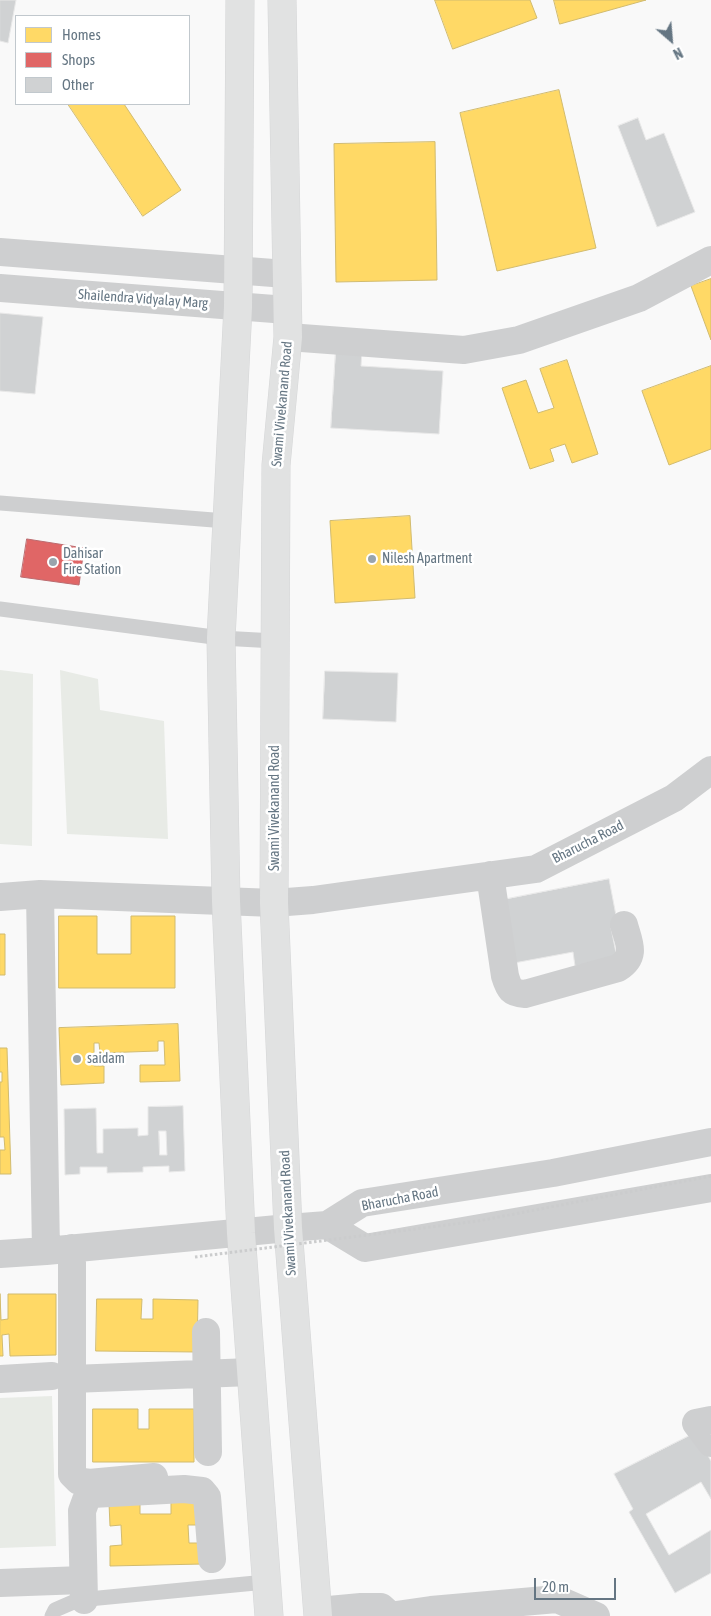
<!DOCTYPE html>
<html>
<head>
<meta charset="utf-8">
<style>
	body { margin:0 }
	#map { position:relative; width:711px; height:1616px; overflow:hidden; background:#f9f9f9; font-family:"Asap Condensed",sans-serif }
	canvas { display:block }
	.legend { position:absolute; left:15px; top:15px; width:175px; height:90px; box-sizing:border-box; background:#fff; border:1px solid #c1c8cd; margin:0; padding:6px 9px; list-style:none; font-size:15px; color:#657683 }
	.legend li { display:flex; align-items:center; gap:10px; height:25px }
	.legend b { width:25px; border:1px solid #c1c8cd }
	.north { position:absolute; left:646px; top:15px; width:50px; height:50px; -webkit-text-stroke:4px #fff; paint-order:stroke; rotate:153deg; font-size:14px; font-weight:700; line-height:20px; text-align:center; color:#657683 }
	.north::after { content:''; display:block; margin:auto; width:18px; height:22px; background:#657683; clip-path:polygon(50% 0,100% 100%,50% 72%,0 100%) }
	.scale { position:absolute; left:534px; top:1578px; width:82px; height:22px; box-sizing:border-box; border:2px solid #657683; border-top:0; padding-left:6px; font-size:15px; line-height:18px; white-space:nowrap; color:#657683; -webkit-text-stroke:4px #fff; paint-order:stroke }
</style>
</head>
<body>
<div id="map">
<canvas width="711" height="1616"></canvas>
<ul class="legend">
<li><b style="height:14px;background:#ffd966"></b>Homes</li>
<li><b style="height:14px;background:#e06666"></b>Shops</li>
<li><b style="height:14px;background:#d0d2d3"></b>Other</li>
</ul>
<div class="north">N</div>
<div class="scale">20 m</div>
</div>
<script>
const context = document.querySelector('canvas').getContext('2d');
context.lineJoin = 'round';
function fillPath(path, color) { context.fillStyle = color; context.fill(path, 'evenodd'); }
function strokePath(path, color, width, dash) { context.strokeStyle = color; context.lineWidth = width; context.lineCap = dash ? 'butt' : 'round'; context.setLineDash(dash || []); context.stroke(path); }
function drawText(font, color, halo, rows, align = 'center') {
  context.font = font + ' "Asap Condensed",sans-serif'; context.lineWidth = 5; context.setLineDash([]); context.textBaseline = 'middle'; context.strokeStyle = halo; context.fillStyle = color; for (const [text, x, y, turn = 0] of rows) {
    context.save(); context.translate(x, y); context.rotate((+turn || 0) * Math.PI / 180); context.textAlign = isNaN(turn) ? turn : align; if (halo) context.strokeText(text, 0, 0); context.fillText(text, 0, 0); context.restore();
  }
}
const green = new Path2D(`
	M 0,670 L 33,674 L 32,846 L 0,844 Z
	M 60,670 L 98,679 L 100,710 L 164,721 L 168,839 L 67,834 Z
	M 52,1396 L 56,1546 L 0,1548 L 0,1398 Z`);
const homes = new Path2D(`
	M 435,0 L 530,0 L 537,18 L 453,49 Z
	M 554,0 L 646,0 L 560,24 Z
	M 559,90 L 596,248 L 497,271 L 460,113 Z
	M 68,104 L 124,104 L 181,190 L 143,216 Z
	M 435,142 L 437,280 L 336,282 L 334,144 Z
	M 711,279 L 711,340 L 691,286 Z
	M 567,360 L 598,454 L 572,463 L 565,444 L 550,449 L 554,461 L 530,469 L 502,388 L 526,380 L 538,413 L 554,408 L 540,369 Z
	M 711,366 L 711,449 L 669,465 L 642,391 Z
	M 410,516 L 415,598 L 335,603 L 330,521 Z
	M 59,916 L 97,916 L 97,954 L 131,954 L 131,916 L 175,916 L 175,988 L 59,988 Z
	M 0,934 L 5,934 L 5,975 L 0,975 Z
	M 178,1024 L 180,1081 L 140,1082 L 140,1065 L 165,1065 L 164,1041 L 158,1041 L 158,1051 L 100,1053 L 99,1043 L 94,1043 L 94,1066 L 104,1066 L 104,1083 L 61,1085 L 59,1028 Z
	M 0,1048 L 7,1048 L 11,1174 L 0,1174 L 0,1150 L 5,1150 L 4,1137 L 0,1137 L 0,1082 L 2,1082 L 2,1072 L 0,1072 Z
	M 0,1294 L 1,1320 L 8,1319 L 8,1294 L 56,1294 L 56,1355 L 10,1356 L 9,1334 L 2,1335 L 3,1356 L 0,1356 Z
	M 97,1299 L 142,1299 L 141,1319 L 153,1319 L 153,1299 L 198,1300 L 197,1352 L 96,1351 Z
	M 93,1409 L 138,1409 L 138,1429 L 149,1429 L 149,1409 L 194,1409 L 194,1462 L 93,1462 Z
	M 202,1501 L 203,1525 L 188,1525 L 189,1543 L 203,1543 L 203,1564 L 110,1566 L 110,1546 L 122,1545 L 121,1525 L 110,1526 L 109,1503 L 140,1503 L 140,1514 L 171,1514 L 171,1502 Z`);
const shops = new Path2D(`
	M 27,539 L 84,548 L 79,585 L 21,577 Z`);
const building = new Path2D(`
	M 0,0 L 16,0 L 8,43 L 0,41 Z
	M 638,118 L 646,140 L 664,133 L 695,212 L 657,227 L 618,126 Z
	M 0,313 L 43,317 L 35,394 L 0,391 Z
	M 336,349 L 362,350 L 361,366 L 443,371 L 439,434 L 331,428 Z
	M 325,671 L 398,673 L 396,722 L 323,719 Z
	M 609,879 L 618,926 L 611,928 L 617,958 L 575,966 L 573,952 L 514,963 L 502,900 Z
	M 183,1106 L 185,1171 L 169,1172 L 169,1166 L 143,1167 L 143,1172 L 107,1173 L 107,1167 L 80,1167 L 80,1174 L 65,1175 L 64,1109 L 96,1108 L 97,1153 L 103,1153 L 103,1129 L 138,1128 L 138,1136 L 148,1135 L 148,1107 ZM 159,1131 L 166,1131 L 167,1155 L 160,1155 Z
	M 695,1433 L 711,1461 L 711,1499 L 701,1482 L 646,1514 L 669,1555 L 711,1530 L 711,1573 L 675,1593 L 629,1512 L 633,1509 L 614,1474 Z`);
const service = new Path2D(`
	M 0,503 L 226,521
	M 0,609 L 221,638 L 275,641
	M 52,1616 L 55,1610 L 78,1600 L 266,1582`);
const minor = new Path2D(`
	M 0,252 L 286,274
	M 0,288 L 287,310
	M 288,337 L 464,350 L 519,340 L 639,298 L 711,260
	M 490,875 L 505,976 C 509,989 511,993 525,994 L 618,968 C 637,956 629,943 624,925
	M 40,894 L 46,1251
	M 0,897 L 40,894 L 274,903 L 313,900 L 536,869 L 674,798 L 711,770
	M 72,1248 L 72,1474 L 79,1481 L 89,1483 L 154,1477
	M 0,1254 L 46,1251 L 288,1228
	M 206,1332 L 208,1452
	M 0,1379 L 52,1376
	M 72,1379 L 251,1372
	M 711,1420 L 696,1423 L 711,1443
	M 0,1583 L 83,1580
	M 84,1600 L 82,1511 L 86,1500 L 92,1494 L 184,1489 L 202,1491 L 207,1497 L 212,1559
	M 318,1611 L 361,1607 L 381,1607 L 390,1615
	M 389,1616 L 431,1610 L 557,1599 L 596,1616`);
const tertiary = new Path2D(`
	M 327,1225 L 365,1248 L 711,1188
	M 288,1228 L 327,1225 L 362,1203 L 553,1173 L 711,1142`);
const secondary = new Path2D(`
	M 240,0 L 238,307 L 221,638 L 226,901 L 241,1233 L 269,1616
	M 282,0 L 288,337 L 276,465 L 274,903 L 288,1228 L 318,1616`);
const pathBridge = new Path2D(`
	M 195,1257 L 478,1221 L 711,1176`);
const markers = [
	[372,559,5,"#99a4ac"],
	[53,562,5,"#99a4ac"],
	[77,1059,5,"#99a4ac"]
];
const streetNames = [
	["Shailendra Vidyalay Marg",143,299,4],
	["Swami Vivekanand Road",282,404,-85],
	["Swami Vivekanand Road",275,808,-90],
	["Bharucha Road",588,842,-27],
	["Bharucha Road",400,1199,-11],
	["Swami Vivekanand Road",288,1213,-93]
];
const poiNames = [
	["Dahisar",63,554],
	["Fire Station",63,570],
	["Nilesh Apartment",382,559],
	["saidam",87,1059]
];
fillPath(green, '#e8ebe6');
fillPath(homes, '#ffd966');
strokePath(homes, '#d1bb6f', 1);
fillPath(shops, '#e06666');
strokePath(shops, '#bb6b6f', 1);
fillPath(building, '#d0d2d3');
strokePath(building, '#e8e8e8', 1);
strokePath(secondary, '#d5d6d7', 29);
strokePath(service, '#cecfd0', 15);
strokePath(minor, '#cecfd0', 28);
strokePath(tertiary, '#cecfd0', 28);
strokePath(secondary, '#e1e2e2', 28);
strokePath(pathBridge, '#cbcccd', 3, [2.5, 2.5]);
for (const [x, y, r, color] of markers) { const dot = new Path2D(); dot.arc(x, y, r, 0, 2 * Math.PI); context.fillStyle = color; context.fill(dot); strokePath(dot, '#fff', 2); }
drawText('14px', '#657683', '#fff', streetNames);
drawText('14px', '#657683', '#fff', poiNames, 'left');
</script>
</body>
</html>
